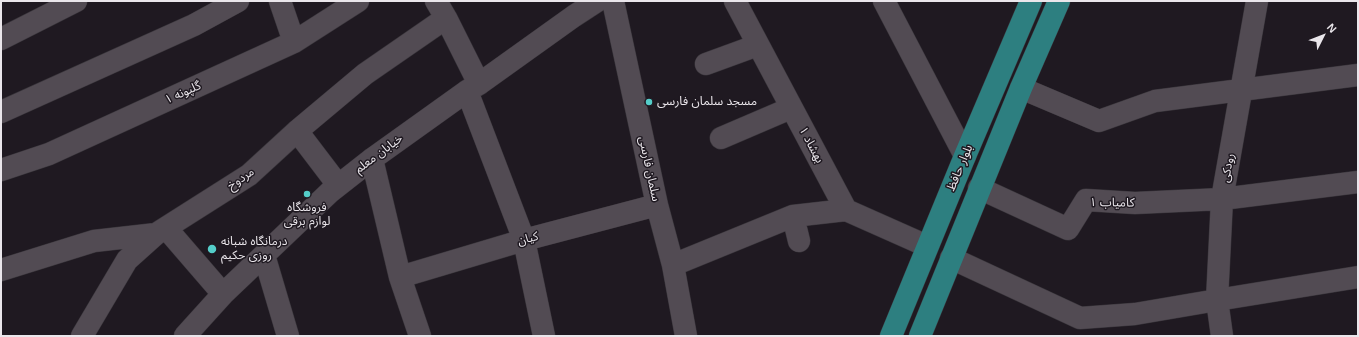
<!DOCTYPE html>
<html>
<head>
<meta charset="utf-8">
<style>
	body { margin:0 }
	#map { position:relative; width:1359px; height:337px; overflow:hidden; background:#1f1921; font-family:Helvetica,sans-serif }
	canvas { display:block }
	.frame { position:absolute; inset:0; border:2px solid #eae6eb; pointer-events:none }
	.north { position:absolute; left:1303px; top:16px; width:40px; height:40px; -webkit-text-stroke:3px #1f1921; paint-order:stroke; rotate:48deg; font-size:11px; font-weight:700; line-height:16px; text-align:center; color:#eae6eb }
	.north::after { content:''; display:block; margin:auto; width:14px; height:18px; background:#eae6eb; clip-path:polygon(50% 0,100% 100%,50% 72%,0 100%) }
</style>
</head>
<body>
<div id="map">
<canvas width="1359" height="337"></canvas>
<div class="frame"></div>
<div class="north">N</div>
</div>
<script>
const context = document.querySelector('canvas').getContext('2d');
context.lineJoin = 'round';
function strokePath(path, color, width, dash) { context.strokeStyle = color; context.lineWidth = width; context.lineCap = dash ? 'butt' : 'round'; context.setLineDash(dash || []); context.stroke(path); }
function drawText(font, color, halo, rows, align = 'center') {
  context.font = font + ' Helvetica,"Noto Sans Arabic",sans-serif'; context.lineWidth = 3; context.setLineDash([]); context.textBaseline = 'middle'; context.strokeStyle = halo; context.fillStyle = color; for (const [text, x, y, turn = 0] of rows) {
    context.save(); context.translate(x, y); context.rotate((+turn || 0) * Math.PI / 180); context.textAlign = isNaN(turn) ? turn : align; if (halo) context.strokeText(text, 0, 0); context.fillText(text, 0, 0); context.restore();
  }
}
const minor = new Path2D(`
	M 280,1 L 294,42
	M 436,1 L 446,18 L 479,84
	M 613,1 L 657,205 L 673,265 L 686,336
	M 735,1 L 846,210 L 927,246
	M 884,1 L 965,156
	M 1,39 L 76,1
	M 706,64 L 758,45
	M 1021,88 L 1099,121 L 1155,101 L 1358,75
	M 467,91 L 524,240 L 544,336
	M 1,112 L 194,25 L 238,1
	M 297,131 L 332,177
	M 721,138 L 791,108
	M 372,159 L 400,277 L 420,336
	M 1,170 L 49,154 L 294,42 L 358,1
	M 979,188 L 1068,229 L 1086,200 L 1135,203 L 1222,199 L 1358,182
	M 793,216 L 799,241
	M 166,228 L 223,294
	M 264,255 L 288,336
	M 951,258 L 1080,318 L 1135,314 L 1217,300 L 1358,277
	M 673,265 L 793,216 L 846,210
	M 1,270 L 94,241 L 156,234 L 249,175 L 297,131 L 365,74 L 446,18
	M 400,277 L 524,240 L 657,205
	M 82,336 L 127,260 L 156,234
	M 185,336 L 223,294 L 330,192 L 372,159 L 467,91 L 479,84 L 574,16 L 597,1
	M 1222,336 L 1217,300 L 1222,199 L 1257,1`);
const major = new Path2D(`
	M 891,336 L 965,156 L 1031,1
	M 920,336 L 1021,88 L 1059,1`);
const markers = [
	[649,102,4,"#54cdc9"],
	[307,194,4,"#54cdc9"],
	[212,249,5,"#54cdc9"]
];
const streetNames = [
	["گلپونه ۱",183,93,-24],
	["بهشاد ۱",811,145,62],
	["خیابان معلم",379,154,-37],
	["بلوار حافظ",960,168,-67],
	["رودکی",1228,168,-79],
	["سلمان فارسی",649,169,78],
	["مردوخ",241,179,-35],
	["کامیاب ۱",1112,203,1],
	["کیان",528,239,-15]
];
const poiNames = [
	["مسجد سلمان فارسی",657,102],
	["فروشگاه",307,208,"center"],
	["لوازم برقی",307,222,"center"],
	["درمانگاه شبانه",221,242],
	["روزی حکیم",221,256]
];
strokePath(minor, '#3a363c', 23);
strokePath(major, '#3a363c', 23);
strokePath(minor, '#524b53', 22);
strokePath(major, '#2d7f80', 22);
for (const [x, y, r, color] of markers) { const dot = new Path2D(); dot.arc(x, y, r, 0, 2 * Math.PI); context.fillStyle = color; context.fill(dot); strokePath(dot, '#1f1921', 1.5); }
drawText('12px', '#eae6eb', '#1f1921', streetNames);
drawText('12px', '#eae6eb', '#1f1921', poiNames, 'left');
</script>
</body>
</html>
